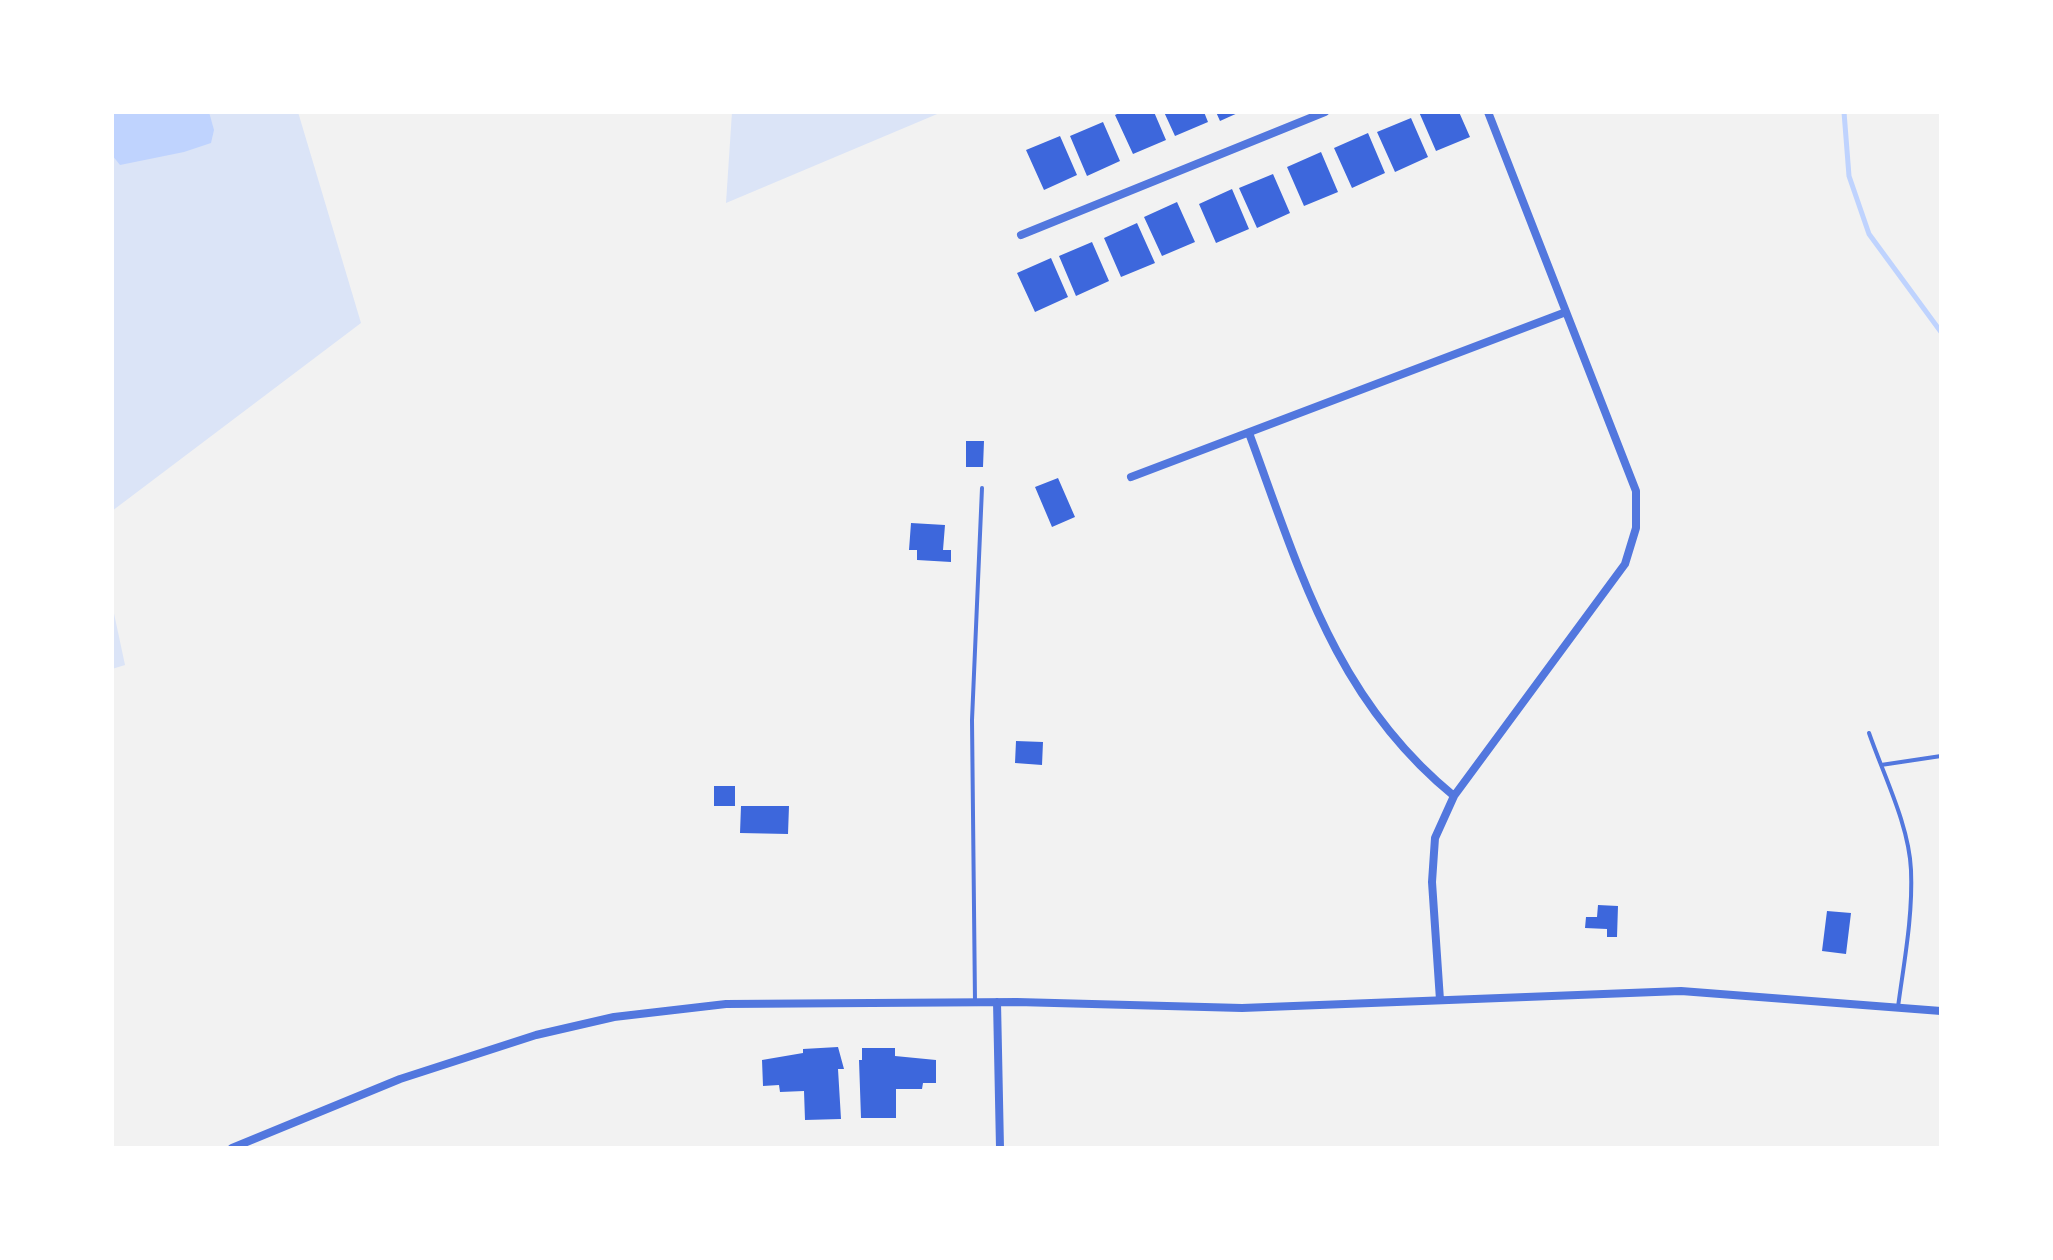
<!DOCTYPE html>
<html>
<head>
<meta charset="utf-8">
<style>
	body { margin:0 }
	#map { position:relative; width:2053px; height:1260px; overflow:hidden; background:#f2f2f2; font-family:"Source Sans 3",sans-serif }
	canvas { display:block }
	.frame { position:absolute; inset:0; border:114px solid #fff; pointer-events:none }
</style>
</head>
<body>
<div id="map">
<canvas width="2053" height="1260"></canvas>
<div class="frame"></div>
</div>
<script>
const context = document.querySelector('canvas').getContext('2d');
context.lineJoin = 'round';
function fillPath(path, color) { context.fillStyle = color; context.fill(path, 'evenodd'); }
function strokePath(path, color, width, dash) { context.strokeStyle = color; context.lineWidth = width; context.lineCap = dash ? 'butt' : 'round'; context.setLineDash(dash || []); context.stroke(path); }
const green = new Path2D(`
	M 112,112 L 298,112 L 361,323 L 112,511 Z
	M 732,112 L 942,112 L 726,203 Z
	M 112,604 L 125,665 L 112,669 Z`);
const water = new Path2D(`
	M 112,112 L 209,112 L 214,130 L 211,143 L 184,152 L 120,165 L 112,155 Z`);
const stream = new Path2D(`
	M 1844,112 L 1849,176 L 1869,234 L 1941,332`);
const building = new Path2D(`
	M 1121,112 L 1154,112 L 1166,140 L 1133,154 L 1115,115 Z
	M 1164,112 L 1204,112 L 1208,122 L 1175,136 Z
	M 1216,112 L 1240,112 L 1220,121 Z
	M 1419,112 L 1459,112 L 1470,137 L 1436,151 Z
	M 1411,118 L 1428,157 L 1395,172 L 1377,132 Z
	M 1103,122 L 1120,161 L 1087,176 L 1070,136 Z
	M 1368,133 L 1385,173 L 1352,188 L 1334,148 Z
	M 1060,136 L 1077,175 L 1044,190 L 1026,150 Z
	M 1321,152 L 1338,192 L 1304,206 L 1287,167 Z
	M 1273,174 L 1290,213 L 1257,228 L 1239,188 Z
	M 1232,189 L 1249,229 L 1216,243 L 1199,204 Z
	M 1177,202 L 1195,242 L 1162,256 L 1144,217 Z
	M 1137,223 L 1155,263 L 1121,277 L 1104,238 Z
	M 1092,242 L 1109,281 L 1076,296 L 1059,256 Z
	M 1051,258 L 1068,297 L 1035,312 L 1017,273 Z
	M 966,441 L 984,441 L 983,467 L 966,467 Z
	M 1058,478 L 1075,517 L 1052,527 L 1035,487 Z
	M 911,523 L 945,525 L 943,550 L 951,550 L 951,562 L 917,560 L 917,550 L 909,550 Z
	M 1016,741 L 1043,742 L 1042,765 L 1015,763 Z
	M 714,786 L 735,786 L 735,806 L 714,806 Z
	M 741,806 L 789,806 L 788,834 L 740,833 Z
	M 1598,905 L 1618,906 L 1617,937 L 1607,937 L 1607,929 L 1585,928 L 1586,917 L 1597,917 Z
	M 1827,911 L 1851,913 L 1846,954 L 1822,951 Z
	M 838,1047 L 844,1069 L 838,1069 L 841,1119 L 805,1120 L 804,1091 L 780,1092 L 779,1085 L 763,1086 L 762,1060 L 803,1053 L 803,1049 Z
	M 862,1048 L 895,1048 L 895,1056 L 936,1060 L 936,1083 L 923,1083 L 922,1089 L 896,1089 L 896,1118 L 861,1118 L 859,1060 L 862,1060 Z`);
const service = new Path2D(`
	M 1869,733 C 1884,776 1909,825 1911,870 C 1913,916 1904,962 1898,1007
	M 1881,765 L 1941,756
	M 975,1002 L 972,720 L 982,488`);
const minor = new Path2D(`
	M 1021,235 L 1325,112
	M 1249,433 C 1300,571 1335,699 1454,796
	M 1131,477 L 1566,312
	M 1440,1000 L 1432,882 L 1435,838 L 1454,796 L 1625,564 L 1636,528 L 1636,491 L 1488,112
	M 997,1002 L 1000,1148
	M 232,1148 L 400,1079 L 536,1035 L 614,1017 L 726,1004 L 1017,1002 L 1242,1008 L 1681,991 L 1941,1011`);
fillPath(green, '#dbe4f7');
fillPath(water, '#bfd3fe');
strokePath(stream, '#bfd3fe', 5);
fillPath(building, '#3d67dc');
strokePath(service, '#5277de', 4);
strokePath(minor, '#5277de', 8);
</script>
</body>
</html>
